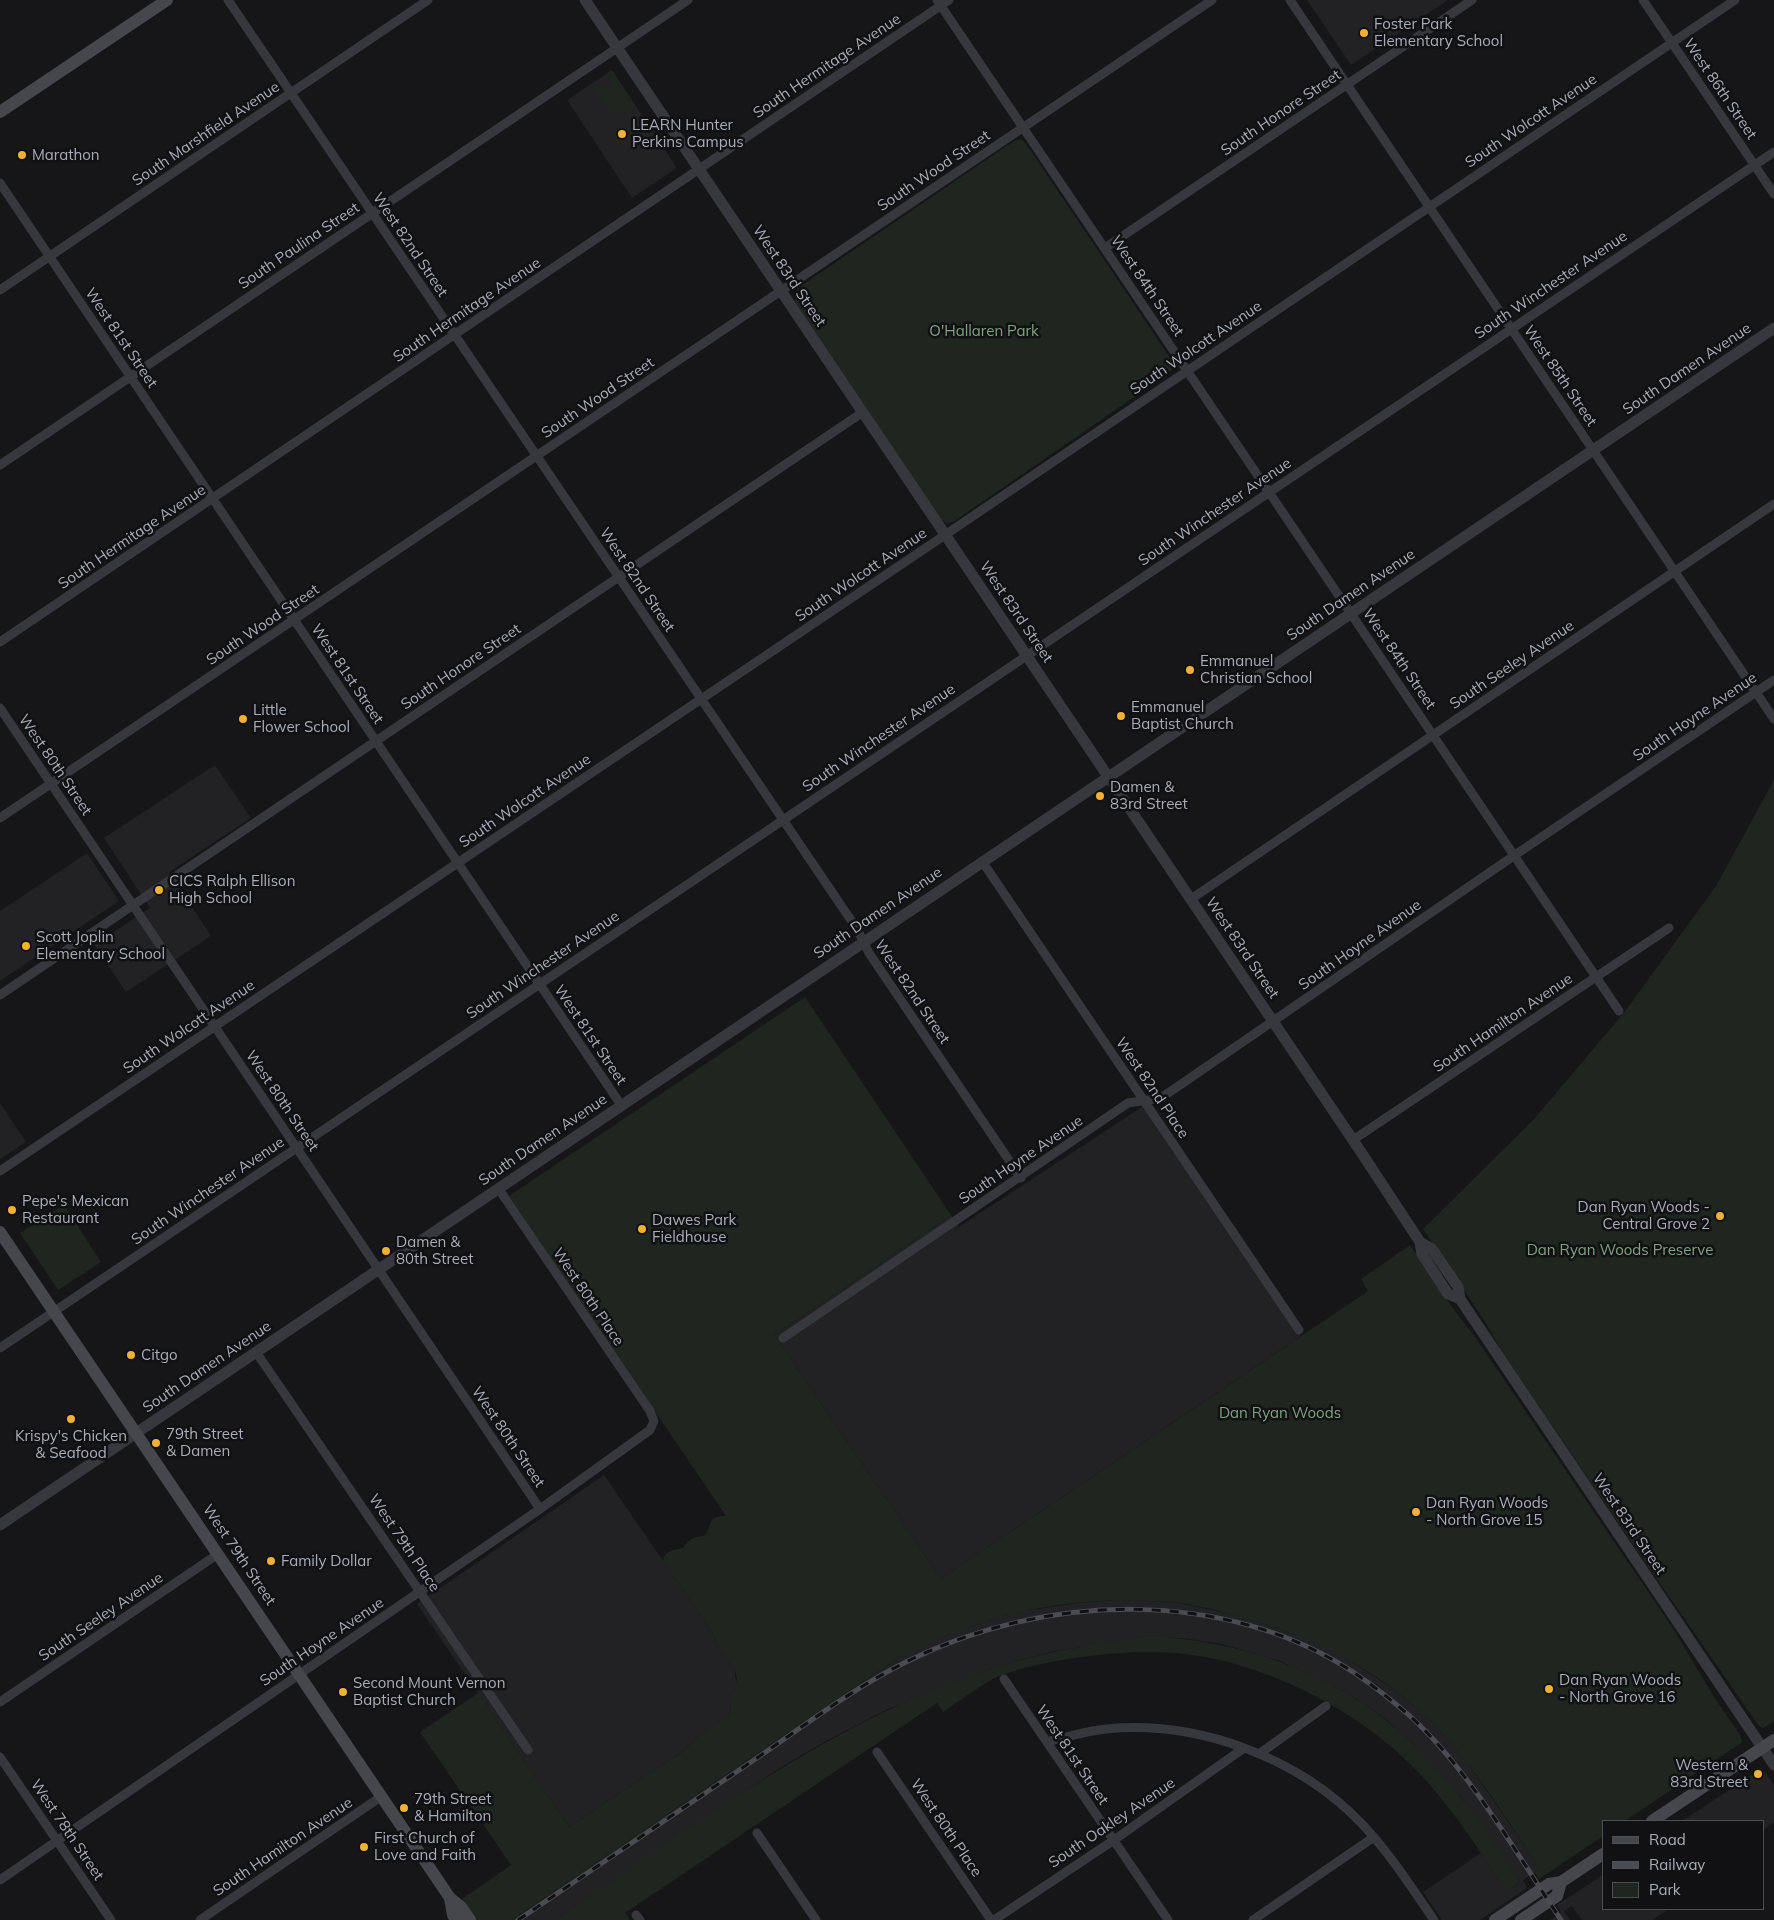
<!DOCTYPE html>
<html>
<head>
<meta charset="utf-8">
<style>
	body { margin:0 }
	#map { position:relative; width:1774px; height:1920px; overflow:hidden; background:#161618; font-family:Mulish,sans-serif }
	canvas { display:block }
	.legend { position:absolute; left:1602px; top:1820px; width:162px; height:90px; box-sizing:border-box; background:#111113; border:1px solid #4d4f55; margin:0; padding:6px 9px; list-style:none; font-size:15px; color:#a8adb8 }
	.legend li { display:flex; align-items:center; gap:10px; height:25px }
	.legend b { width:25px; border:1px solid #4d4f55 }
</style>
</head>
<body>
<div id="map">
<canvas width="1774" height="1920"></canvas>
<ul class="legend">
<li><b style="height:6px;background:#45474d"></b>Road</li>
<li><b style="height:6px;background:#4a4c52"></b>Railway</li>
<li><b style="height:14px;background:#1e261f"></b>Park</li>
</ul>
</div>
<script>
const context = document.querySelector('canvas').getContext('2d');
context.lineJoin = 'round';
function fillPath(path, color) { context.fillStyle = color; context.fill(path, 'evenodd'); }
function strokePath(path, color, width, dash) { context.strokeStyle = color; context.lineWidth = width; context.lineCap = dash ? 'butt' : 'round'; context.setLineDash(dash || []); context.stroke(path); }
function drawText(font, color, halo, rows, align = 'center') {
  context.font = font + ' Mulish,sans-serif'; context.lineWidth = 5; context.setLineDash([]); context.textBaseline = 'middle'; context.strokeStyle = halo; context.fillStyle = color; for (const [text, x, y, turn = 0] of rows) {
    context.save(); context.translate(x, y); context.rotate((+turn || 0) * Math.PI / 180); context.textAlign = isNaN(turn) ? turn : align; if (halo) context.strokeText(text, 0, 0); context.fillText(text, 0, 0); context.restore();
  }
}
const built = new Path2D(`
	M 1307,0 L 1448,0 L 1351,65 Z
	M 612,70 L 677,168 L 632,198 L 567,100 Z
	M 215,765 L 251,818 L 169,872 L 211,936 L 126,992 L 94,945 L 150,908 L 104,838 Z
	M 87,853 L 119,901 L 0,981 L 0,911 Z
	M 0,1103 L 26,1142 L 0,1159 Z
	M 1145,1105 L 1301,1336 L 941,1579 L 774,1335 L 951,1215 L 959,1227 Z
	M 604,1475 L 712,1632 L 720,1649 L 735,1669 L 735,1678 L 738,1683 L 733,1695 L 729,1717 L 709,1729 L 682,1752 L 569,1827 L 417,1604 Z
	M 1119,1600 L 1174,1602 L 1241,1616 L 1300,1636 L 1337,1652 L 1396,1691 L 1423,1713 L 1449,1740 L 1466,1761 L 1540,1868 L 1523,1880 L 1527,1888 L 1480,1920 L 1442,1920 L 1423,1892 L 1481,1853 L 1507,1891 L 1520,1882 L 1462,1799 L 1412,1743 L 1388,1721 L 1355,1698 L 1322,1680 L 1280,1661 L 1222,1644 L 1189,1639 L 1152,1636 L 1056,1651 L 1024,1659 L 985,1671 L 886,1710 L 826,1741 L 778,1769 L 555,1920 L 511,1920 L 895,1660 L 919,1646 L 966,1627 L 1018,1612 L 1078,1603 Z
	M 1762,1768 L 1774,1785 L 1774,1822 L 1763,1830 L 1763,1821 L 1682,1821 Z
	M 1603,1875 L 1603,1909 L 1669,1909 L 1652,1920 L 1582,1920 L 1572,1906 L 1564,1911 L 1570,1920 L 1550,1920 L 1561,1913 L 1557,1905 Z`);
const green = new Path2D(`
	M 612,70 L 635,105 L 620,115 L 614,107 L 609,110 L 592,85 L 595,83 L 600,90 L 612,82 L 607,73 Z
	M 1021,139 L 1027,145 L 1172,361 L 1174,367 L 1169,373 L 953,522 L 946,523 L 940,519 L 795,302 L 794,293 L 798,288 L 1014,141 Z
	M 1774,780 L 1774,1721 L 1763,1728 L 1759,1726 L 1643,1559 L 1503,1353 L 1482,1317 L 1423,1229 L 1534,1119 L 1623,1014 L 1716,886 Z
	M 805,997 L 951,1215 L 774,1335 L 941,1579 L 1368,1291 L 1361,1279 L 1410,1245 L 1452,1307 L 1475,1337 L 1672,1627 L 1716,1700 L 1740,1735 L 1742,1742 L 1741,1743 L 1625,1821 L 1603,1821 L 1603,1836 L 1539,1879 L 1534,1872 L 1540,1868 C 1503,1815 1470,1757 1422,1713 C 1378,1672 1325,1644 1268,1625 C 1237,1615 1206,1607 1175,1602 C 1164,1601 1152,1601 1141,1601 C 1055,1597 970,1619 895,1660 L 511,1920 L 476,1920 L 462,1899 L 511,1865 L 420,1732 L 478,1693 L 569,1827 L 682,1752 L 709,1729 L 729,1716 L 731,1708 L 730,1701 L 738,1683 L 735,1669 L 720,1649 L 712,1632 L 663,1561 C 665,1550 674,1550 683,1548 C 691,1536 693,1539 705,1535 C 713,1523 708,1516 726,1516 L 509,1196 Z
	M 64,1205 L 101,1262 L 58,1290 L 20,1233 Z
	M 1152,1636 C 1239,1642 1318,1667 1387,1721 C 1415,1743 1439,1771 1461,1798 C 1483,1824 1501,1854 1520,1882 L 1507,1891 C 1477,1848 1449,1802 1411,1765 C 1347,1701 1241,1651 1150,1652 C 1127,1652 1104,1654 1082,1657 C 1054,1661 1024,1666 997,1677 C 981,1684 959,1702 943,1712 L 937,1703 L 625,1913 L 630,1920 L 555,1920 C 703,1820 849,1706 1025,1659 C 1067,1648 1109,1642 1152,1636 Z`);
const minor = new Path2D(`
	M 228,0 L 857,929 L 869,953 L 1021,1178
	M 937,0 L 1619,1011
	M 1290,0 L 1774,719
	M 1643,0 L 1774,194
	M 0,183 L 621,1105
	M 1105,248 L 1472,0
	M 0,290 L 428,0
	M 0,465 L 688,0
	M 0,642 L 949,0
	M 0,708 L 540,1509
	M 0,818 L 1212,0
	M 982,861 L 1299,1330
	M 1191,899 L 1774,504
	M 0,995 L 863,412
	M 1353,1140 L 1669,928
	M 0,1171 L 945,535 L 1735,0
	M 783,1338 L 1128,1103 L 1161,1098 L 1515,855 L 1774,680
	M 0,1348 L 1774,152
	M 256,1352 L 528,1750
	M 1004,1679 L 1168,1920
	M 0,1702 L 218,1554
	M 1047,1742 C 1067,1737 1086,1731 1106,1729 C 1197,1720 1298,1757 1361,1823 C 1389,1852 1411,1887 1434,1920
	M 877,1752 L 991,1920
	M 1259,1754 L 1326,1706
	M 0,1757 L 111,1920
	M 757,1833 L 816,1920
	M 0,1880 L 540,1509 L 650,1430 L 654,1421 L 650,1411 L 498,1188
	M 636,1915 L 640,1920
	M 200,1920 L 382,1796
	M 994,1920 L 1114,1840 L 1244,1748
	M 1253,1920 L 1374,1837`);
const tertiary = new Path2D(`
	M 585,0 L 1361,1152 L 1420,1242 L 1422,1254 L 1448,1294 L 1460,1299
	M 1420,1242 L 1432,1249 L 1458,1287 L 1460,1299 L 1774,1765
	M 0,1525 L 1774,328`);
const secondary = new Path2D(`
	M 0,112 L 167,0
	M 0,1232 L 450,1898 L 461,1907 L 470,1920
	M 1652,1821 L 1774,1740
	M 450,1898 L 453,1915 L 457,1920
	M 1495,1920 L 1549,1884 L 1561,1882 L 1603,1854
	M 1521,1920 L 1557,1896 L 1561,1882`);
const rail = new Path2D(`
	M 518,1920 C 597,1867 675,1813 754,1760 C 804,1726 853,1688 908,1661 C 1045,1593 1226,1587 1356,1674 C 1375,1687 1394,1702 1411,1717 C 1470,1771 1516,1853 1561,1920`);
const markers = [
	[1364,33,5,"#f2b134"],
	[622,134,5,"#f2b134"],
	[22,155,5,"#f2b134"],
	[1190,670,5,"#f2b134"],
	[1121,716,5,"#f2b134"],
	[243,719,5,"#f2b134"],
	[1100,796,5,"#f2b134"],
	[159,890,5,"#f2b134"],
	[26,946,5,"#f2b134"],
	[12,1210,5,"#f2b134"],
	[1720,1216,5,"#f2b134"],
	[642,1229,5,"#f2b134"],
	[386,1251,5,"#f2b134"],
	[131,1355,5,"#f2b134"],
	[71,1419,5,"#f2b134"],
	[156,1443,5,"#f2b134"],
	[1416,1512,5,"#f2b134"],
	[271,1561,5,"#f2b134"],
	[1549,1689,5,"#f2b134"],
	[343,1692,5,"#f2b134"],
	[1758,1774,5,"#f2b134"],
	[404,1808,5,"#f2b134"],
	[364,1847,5,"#f2b134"]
];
const poiNames = [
	["Foster Park",1374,24],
	["Elementary School",1374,41],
	["LEARN Hunter",632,125],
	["Perkins Campus",632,142],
	["Marathon",32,155],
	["Emmanuel",1200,661],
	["Christian School",1200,678],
	["Emmanuel",1131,707],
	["Baptist Church",1131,724],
	["Little",253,710],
	["Flower School",253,727],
	["Damen &",1110,787],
	["83rd Street",1110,804],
	["CICS Ralph Ellison",169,881],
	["High School",169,898],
	["Scott Joplin",36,937],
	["Elementary School",36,954],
	["Pepe's Mexican",22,1201],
	["Restaurant",22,1218],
	["Dan Ryan Woods -",1710,1207,"right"],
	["Central Grove 2",1710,1224,"right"],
	["Dawes Park",652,1220],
	["Fieldhouse",652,1237],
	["Damen &",396,1242],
	["80th Street",396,1259],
	["Citgo",141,1355],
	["79th Street",166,1434],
	["& Damen",166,1451],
	["Krispy's Chicken",71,1436,"center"],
	["& Seafood",71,1453,"center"],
	["Dan Ryan Woods",1426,1503],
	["- North Grove 15",1426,1520],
	["Family Dollar",281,1561],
	["Dan Ryan Woods",1559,1680],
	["- North Grove 16",1559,1697],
	["Second Mount Vernon",353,1683],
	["Baptist Church",353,1700],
	["Western &",1748,1765,"right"],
	["83rd Street",1748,1782,"right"],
	["79th Street",414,1799],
	["& Hamilton",414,1816],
	["First Church of",374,1838],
	["Love and Faith",374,1855]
];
const streetNames = [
	["South Hermitage Avenue",827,66,-34],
	["West 86th Street",1720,89,56],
	["South Honore Street",1281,113,-34],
	["South Wolcott Avenue",1531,121,-34],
	["South Marshfield Avenue",206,134,-34],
	["South Wood Street",934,171,-34],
	["West 82nd Street",410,245,56],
	["South Paulina Street",299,246,-34],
	["West 83rd Street",789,276,56],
	["South Winchester Avenue",1551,285,-34],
	["West 84th Street",1147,286,56],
	["South Hermitage Avenue",467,310,-34],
	["West 81st Street",121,338,56],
	["South Wolcott Avenue",1196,348,-34],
	["South Damen Avenue",1687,369,-34],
	["West 85th Street",1560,376,56],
	["South Wood Street",598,398,-34],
	["South Winchester Avenue",1215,512,-34],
	["South Hermitage Avenue",132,537,-34],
	["South Wolcott Avenue",861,575,-34],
	["West 82nd Street",637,580,56],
	["South Damen Avenue",1351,595,-34],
	["West 83rd Street",1016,612,56],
	["South Wood Street",263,625,-34],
	["West 84th Street",1399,659,56],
	["South Seeley Avenue",1512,665,-34],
	["South Honore Street",461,667,-34],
	["West 81st Street",347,674,56],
	["South Hoyne Avenue",1695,717,-34],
	["South Winchester Avenue",879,738,-34],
	["West 80th Street",55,765,56],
	["South Wolcott Avenue",525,801,-34],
	["South Damen Avenue",878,913,-34],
	["South Hoyne Avenue",1360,945,-35],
	["West 83rd Street",1242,948,56],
	["South Winchester Avenue",543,965,-34],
	["West 82nd Street",912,992,56],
	["South Hamilton Avenue",1503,1023,-34],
	["South Wolcott Avenue",189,1027,-34],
	["West 81st Street",590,1035,56],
	["West 82nd Place",1152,1088,56],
	["West 80th Street",282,1101,56],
	["South Damen Avenue",543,1140,-34],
	["South Hoyne Avenue",1021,1160,-34],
	["South Winchester Avenue",208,1191,-34],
	["West 80th Place",588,1297,56],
	["South Damen Avenue",207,1367,-34],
	["West 80th Street",508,1437,56],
	["West 83rd Street",1629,1524,56],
	["West 79th Place",404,1543,56],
	["West 79th Street",239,1555,56],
	["South Seeley Avenue",101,1617,-34],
	["South Hoyne Avenue",322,1642,-34],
	["West 81st Street",1072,1755,56],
	["South Oakley Avenue",1112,1823,-34],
	["West 80th Place",946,1828,56],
	["West 78th Street",67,1830,56],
	["South Hamilton Avenue",283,1847,-34]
];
const parkNames = [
	["O'Hallaren Park",984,331],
	["Dan Ryan Woods Preserve",1620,1250],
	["Dan Ryan Woods",1280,1413]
];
fillPath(built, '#222225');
fillPath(green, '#1e261f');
strokePath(minor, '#37383d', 9);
strokePath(tertiary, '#37383d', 11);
strokePath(secondary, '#45474d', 12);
strokePath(rail, '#4a4c52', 5);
strokePath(rail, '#111113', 3, [9]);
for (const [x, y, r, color] of markers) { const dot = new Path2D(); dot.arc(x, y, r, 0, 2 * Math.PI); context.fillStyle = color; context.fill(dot); strokePath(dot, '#111113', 2); }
drawText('15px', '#a8adb8', '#111113', poiNames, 'left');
drawText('15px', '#a8adb8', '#111113', streetNames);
drawText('15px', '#7fa381', '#111113', parkNames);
</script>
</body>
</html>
